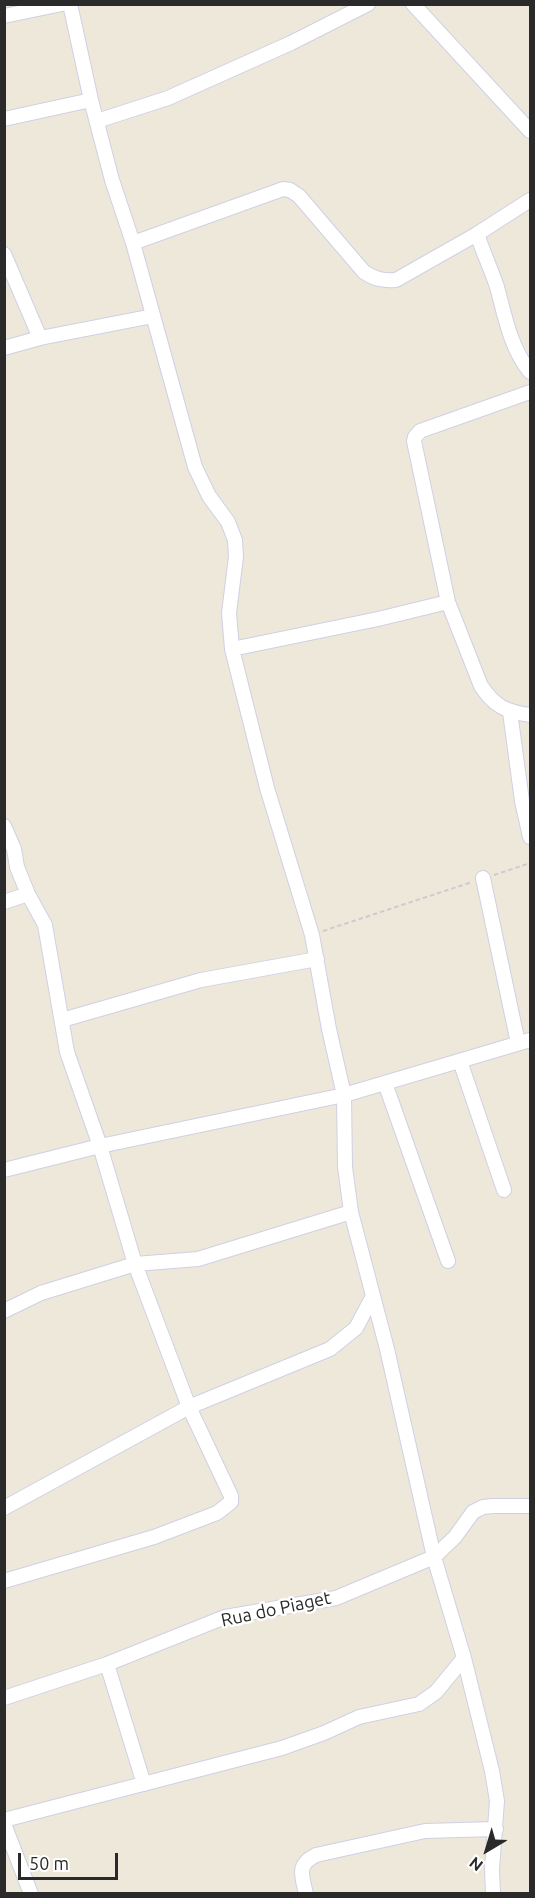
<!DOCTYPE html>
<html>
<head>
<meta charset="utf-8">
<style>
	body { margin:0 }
	#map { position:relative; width:535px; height:1898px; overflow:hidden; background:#ede8da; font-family:Ubuntu,sans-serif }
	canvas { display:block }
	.frame { position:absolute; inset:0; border:6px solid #2a2a2a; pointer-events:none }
	.north { position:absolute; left:457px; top:1820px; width:60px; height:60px; -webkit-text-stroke:4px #fff; paint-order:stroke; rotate:218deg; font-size:16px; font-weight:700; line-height:24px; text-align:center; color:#2a2a2a }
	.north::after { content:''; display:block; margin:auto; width:21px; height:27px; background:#2a2a2a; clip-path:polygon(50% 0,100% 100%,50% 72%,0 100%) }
	.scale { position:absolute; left:18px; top:1853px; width:100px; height:27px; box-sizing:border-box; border:3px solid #2a2a2a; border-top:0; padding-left:8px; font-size:18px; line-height:21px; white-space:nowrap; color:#2a2a2a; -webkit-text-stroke:4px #fff; paint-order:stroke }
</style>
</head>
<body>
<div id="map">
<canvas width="535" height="1898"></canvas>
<div class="frame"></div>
<div class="north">N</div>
<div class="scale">50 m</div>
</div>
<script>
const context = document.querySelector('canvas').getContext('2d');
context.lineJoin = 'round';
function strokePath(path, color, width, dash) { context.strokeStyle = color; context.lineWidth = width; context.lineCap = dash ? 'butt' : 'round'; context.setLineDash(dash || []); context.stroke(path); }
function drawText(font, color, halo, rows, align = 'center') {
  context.font = font + ' Ubuntu,sans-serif'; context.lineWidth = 5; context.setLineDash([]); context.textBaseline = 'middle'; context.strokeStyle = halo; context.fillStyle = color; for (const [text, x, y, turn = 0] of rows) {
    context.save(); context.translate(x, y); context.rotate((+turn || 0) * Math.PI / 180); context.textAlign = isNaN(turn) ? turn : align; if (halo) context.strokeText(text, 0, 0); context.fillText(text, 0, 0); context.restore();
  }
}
const path = new Path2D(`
	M 494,875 L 530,863
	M 323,931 L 472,882`);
const minor = new Path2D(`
	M 70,4 L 91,100 L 112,180 L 133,243 L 195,467 L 209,496 L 228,522 L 235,540 L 236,557 L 229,613 L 232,649 L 267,788 L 312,935 L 329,1029 L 344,1095 L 345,1167 L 351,1212 L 387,1349 L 434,1557 L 464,1658 L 492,1771 L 497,1801 L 492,1869 L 493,1894
	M 413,4 L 530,131
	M 4,16 L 62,4
	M 4,119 L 91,100
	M 97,121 L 168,98 L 291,43 L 368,4
	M 477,234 C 483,252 491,269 497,287 C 505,316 510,347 530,372
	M 133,243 L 283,189 L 290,190 L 299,196 L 364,272 C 375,279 383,281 396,280 L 477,234 L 530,200
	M 4,254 L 40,338
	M 4,348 L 40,338 L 153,316
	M 530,392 L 420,431 L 415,437 L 414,441 L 448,602 L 481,686 C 495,707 507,712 530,715
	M 232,649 L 378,619 L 448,602
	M 510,712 L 522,801 L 530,837
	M 4,826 L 14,849 L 17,867 L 28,894 L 45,925 L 67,1052 L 100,1146 L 135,1264 L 189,1407 L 231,1496 L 231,1502 L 217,1513 L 154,1537 L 4,1581
	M 483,878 L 518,1043
	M 4,902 L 28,894
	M 62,1020 L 201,980 L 317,959
	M 460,1061 L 504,1190
	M 385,1083 L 448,1261
	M 4,1170 L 100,1146 L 344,1095 L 530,1040
	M 4,1311 L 41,1293 L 135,1264 L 198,1259 L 351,1212
	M 4,1508 L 189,1407 L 330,1349 L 356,1328 L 373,1296
	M 107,1664 L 144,1784
	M 4,1698 L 107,1664 L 225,1617 L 336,1598 L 434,1557 L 455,1537 L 473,1512 L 483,1507 L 493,1506 L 530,1506
	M 4,1820 L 282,1748 L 324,1733 L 359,1717 L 419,1704 L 436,1692 L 464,1658
	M 4,1824 L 31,1894
	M 306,1894 C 302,1875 296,1865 316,1855 L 425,1831 L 496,1829`);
const streetNames = [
	["Rua do Piaget",276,1609,-12]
];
strokePath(minor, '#d0d0e4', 16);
strokePath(path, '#ccc', 2, [4.5, 3]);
strokePath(minor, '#fff', 14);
drawText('18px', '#2a2a2a', '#fff', streetNames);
</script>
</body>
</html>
